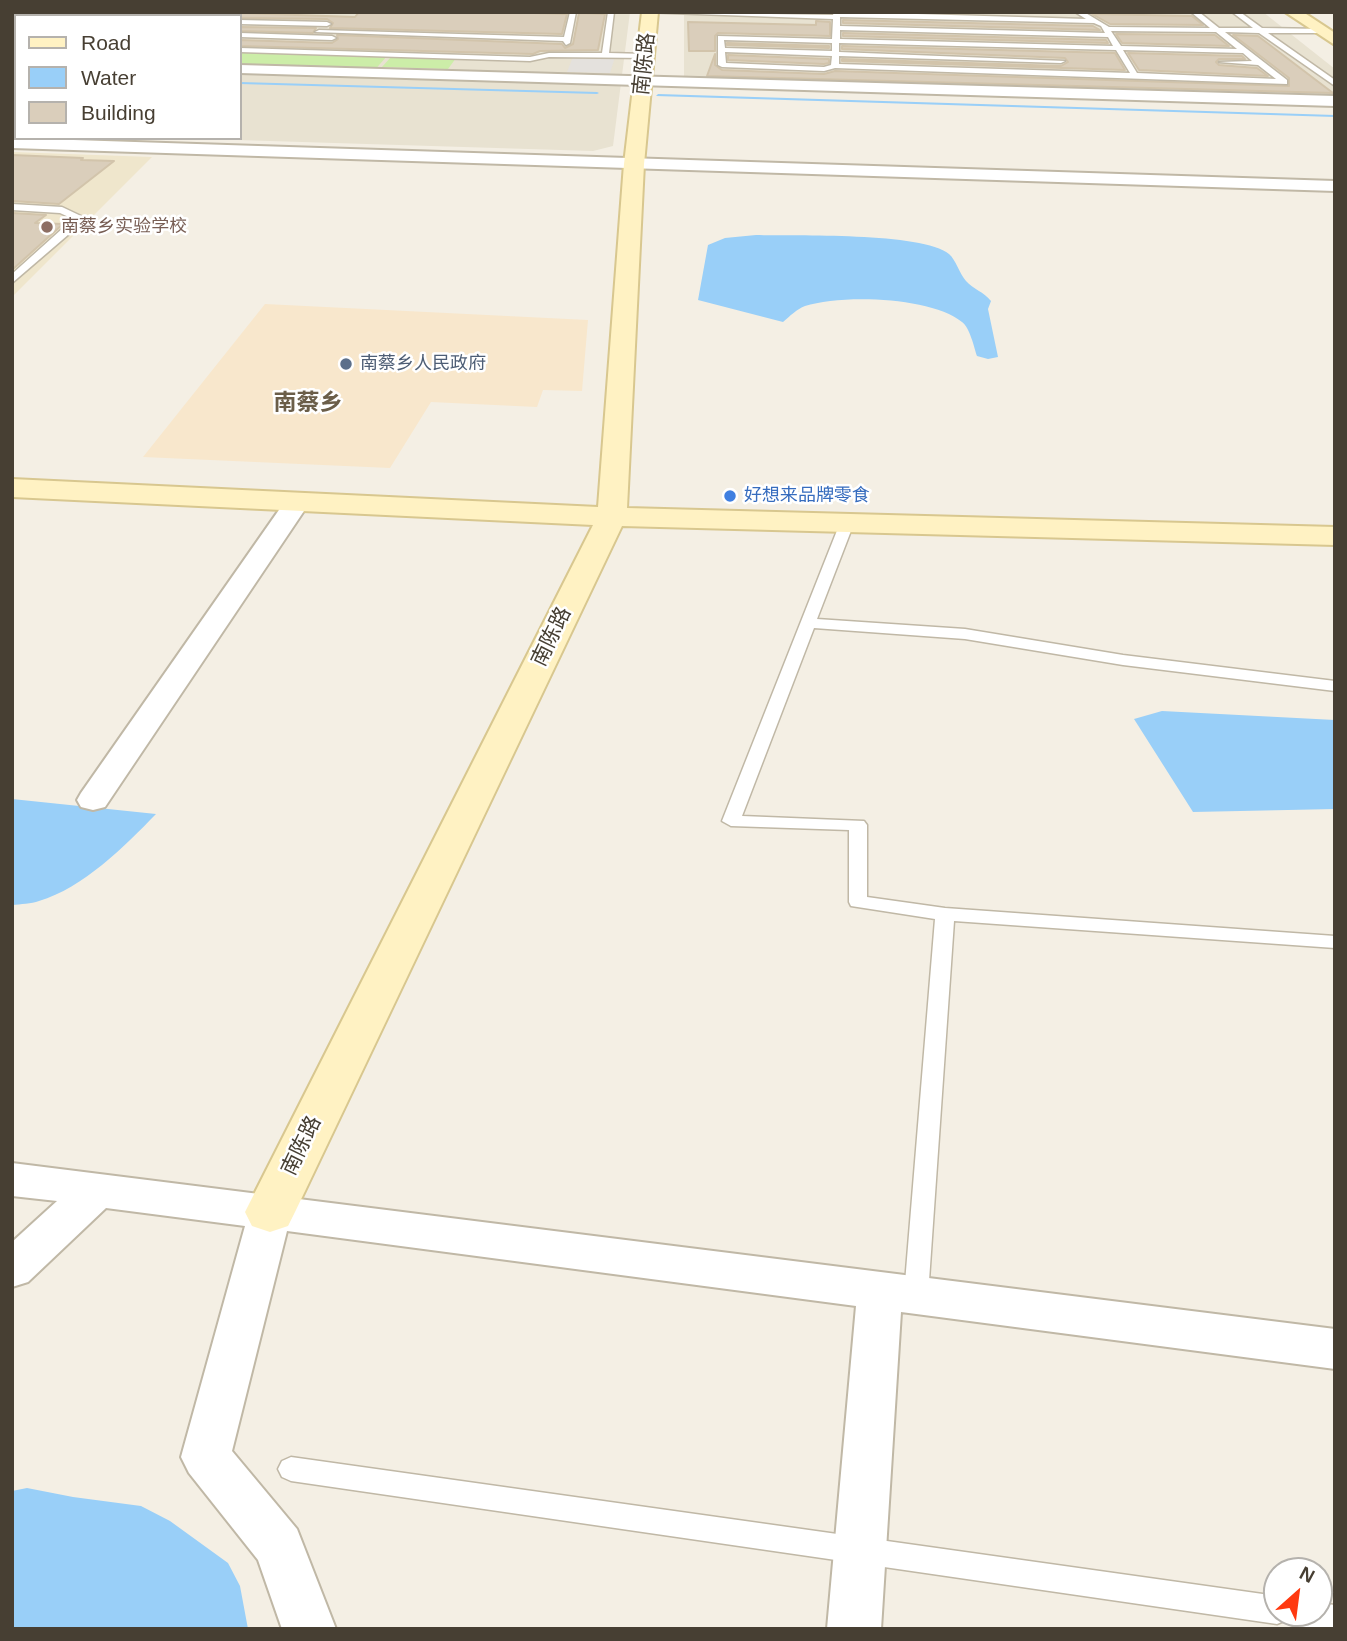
<!DOCTYPE html>
<html>
<head>
<meta charset="utf-8">
<style>
	body { margin:0 }
	#map { position:relative; width:1347px; height:1641px; overflow:hidden; background:#f4efe4; font-family:Arial,sans-serif }
	canvas { display:block }
	.frame { position:absolute; inset:0; border:14px solid #473f33; pointer-events:none }
	.legend { position:absolute; left:14px; top:14px; width:228px; height:126px; box-sizing:border-box; background:#fff; border:2px solid #b5b2ad; margin:0; padding:9px 12px; list-style:none; font-size:21px; color:#473f33 }
	.legend li { display:flex; align-items:center; gap:14px; height:35px }
	.legend b { width:35px; border:2px solid #b5b2ad }
	.north { position:absolute; left:1263px; top:1557px; width:70px; height:70px; box-sizing:border-box; background:#fff; border:2px solid #b5b2ad; border-radius:50%; rotate:28deg; font-size:19px; font-weight:700; line-height:28px; text-align:center; color:#473f33 }
	.north::after { content:''; display:block; margin:auto; width:24px; height:32px; background:#ff3910; clip-path:polygon(50% 0,100% 100%,50% 72%,0 100%) }
</style>
</head>
<body>
<div id="map">
<canvas width="1347" height="1641"></canvas>
<div class="frame"></div>
<ul class="legend">
<li><b style="height:9px;background:#fff2c3"></b>Road</li>
<li><b style="height:19px;background:#99cff8"></b>Water</li>
<li><b style="height:19px;background:#dacebb"></b>Building</li>
</ul>
<div class="north">N</div>
</div>
<script>
const context = document.querySelector('canvas').getContext('2d');
context.lineJoin = 'round';
function fillPath(path, color) { context.fillStyle = color; context.fill(path, 'evenodd'); }
function strokePath(path, color, width, dash) { context.strokeStyle = color; context.lineWidth = width; context.lineCap = dash ? 'butt' : 'round'; context.setLineDash(dash || []); context.stroke(path); }
function drawText(font, color, halo, rows, align = 'center') {
  context.font = font + ' Arial,"Noto Sans SC",sans-serif'; context.lineWidth = 5; context.setLineDash([]); context.textBaseline = 'middle'; context.strokeStyle = halo; context.fillStyle = color; for (const [text, x, y, turn = 0] of rows) {
    context.save(); context.translate(x, y); context.rotate((+turn || 0) * Math.PI / 180); context.textAlign = isNaN(turn) ? turn : align; if (halo) context.strokeText(text, 0, 0); context.fillText(text, 0, 0); context.restore();
  }
}
const residential = new Path2D(`
	M 12,12 L 630,12 L 613,146 L 593,151 L 173,138 L 240,138 L 240,16 L 16,16 L 16,134 L 12,134 Z
	M 684,12 L 1263,12 L 1335,69 L 1335,107 L 684,86 Z`);
const commercial = new Path2D(`
	M 265,304 L 588,320 L 582,391 L 543,390 L 537,407 L 431,402 L 390,468 L 143,457 Z`);
const education = new Path2D(`
	M 12,152 L 152,157 L 12,297 Z`);
const green = new Path2D(`
	M 243,52 L 387,56 L 373,72 L 240,68 L 240,55 Z
	M 391,57 L 456,58 L 448,69 L 382,67 Z`);
const parking = new Path2D(`
	M 573,57 L 615,57 L 610,73 L 567,72 Z`);
const water = new Path2D(`
	M 756,235 C 793,236 923,232 949,254 C 956,260 959,273 966,281 C 973,289 984,292 991,301 L 988,309 L 998,357 L 988,359 L 977,356 C 974,347 970,328 962,322 C 932,297 842,294 805,306 C 797,309 790,316 783,322 L 698,300 L 708,245 L 725,238 Z
	M 1162,711 L 1335,720 L 1335,809 L 1193,812 L 1134,719 Z
	M 12,799 L 156,814 C 125,846 83,888 39,901 C 31,904 21,904 12,905 Z
	M 27,1488 L 73,1497 L 141,1506 L 170,1521 L 228,1563 L 240,1586 L 248,1629 L 12,1629 L 12,1491 Z`);
const stream = new Path2D(`
	M 240,82 L 597,92 L 599,93 L 597,94 L 240,84 Z
	M 658,94 L 1335,115 L 1335,117 L 656,96 Z`);
const building = new Path2D(`
	M 359,12 L 501,12 L 567,14 L 562,34 L 330,28 L 333,23 L 327,19 L 240,18 L 240,13 L 355,17 Z
	M 579,13 L 605,14 L 598,50 L 540,51 L 533,54 L 240,46 L 240,40 L 332,43 L 338,39 L 337,35 L 562,44 L 565,48 L 573,44 Z
	M 1092,14 L 1192,16 L 1203,25 L 1110,24 Z
	M 843,20 L 1093,26 L 1100,30 L 843,23 Z
	M 816,21 L 830,22 L 830,36 L 718,33 L 715,36 L 715,51 L 689,51 L 688,22 L 816,25 Z
	M 240,27 L 316,28 L 313,33 L 240,31 Z
	M 843,33 L 1106,40 L 1108,43 L 843,36 Z
	M 1116,34 L 1215,35 L 1229,46 L 1122,43 Z
	M 1233,35 L 1258,36 L 1333,93 L 707,76 L 715,54 L 715,65 L 722,70 L 824,74 L 835,71 L 1289,86 L 1289,78 Z
	M 727,43 L 829,46 L 829,48 L 727,45 Z
	M 842,46 L 1115,53 L 1125,70 L 842,61 L 842,59 L 1061,66 L 1068,62 L 1065,58 L 842,49 Z
	M 1128,53 L 1242,56 L 1245,59 L 1219,59 L 1216,62 L 1219,65 L 1257,68 L 1268,76 L 1139,70 Z
	M 728,55 L 829,59 L 829,63 L 824,64 L 728,60 Z
	M 12,155 L 83,158 L 81,160 L 114,161 L 59,204 L 12,201 Z
	M 12,213 L 46,215 L 35,223 L 63,224 L 12,270 Z`);
const lane = new Path2D(`
	M 51,12 L 59,12 L 56,16 L 48,16 Z
	M 570,12 L 576,12 L 570,43 L 566,45 L 563,41 L 315,32 L 319,30 L 564,37 Z
	M 608,12 L 614,12 L 609,53 L 645,54 L 648,58 L 549,57 L 530,61 L 240,52 L 240,48 L 530,57 L 549,53 L 602,53 Z
	M 643,12 L 833,15 L 834,12 L 849,12 L 1086,19 L 1075,12 L 1084,12 L 1109,27 L 1210,28 L 1191,12 L 1199,12 L 1219,28 L 1253,28 L 1232,12 L 1240,12 L 1262,28 L 1324,29 L 1321,33 L 1268,33 L 1335,80 L 1335,86 L 1259,33 L 1225,32 L 1287,80 L 1287,84 L 835,68 L 824,71 L 722,67 L 718,65 L 718,36 L 832,39 L 833,19 ZM 840,17 L 1094,23 L 1101,26 L 1105,33 L 840,26 ZM 840,30 L 1108,37 L 1113,46 L 840,39 ZM 1111,31 L 1216,32 L 1237,49 L 1121,46 ZM 724,40 L 832,43 L 832,51 L 725,48 ZM 839,43 L 1116,50 L 1130,73 L 839,64 L 839,56 L 1061,63 L 1065,61 L 839,52 ZM 1123,50 L 1243,53 L 1252,61 L 1219,62 L 1258,65 L 1276,79 L 1137,73 ZM 725,52 L 832,56 L 831,65 L 824,67 L 726,63 Z
	M 12,13 L 37,14 L 40,16 L 12,17 Z
	M 240,20 L 327,22 L 331,24 L 327,26 L 240,24 Z
	M 12,27 L 16,27 L 16,31 L 12,31 Z
	M 240,33 L 332,36 L 336,38 L 332,40 L 240,37 Z
	M 12,42 L 16,42 L 16,46 L 12,46 Z
	M 12,204 L 62,207 L 81,216 L 83,222 L 12,283 L 12,274 L 73,219 L 60,213 L 12,210 Z
	M 847,519 L 854,523 L 817,619 L 965,629 L 1123,655 L 1335,681 L 1335,691 L 1123,665 L 965,639 L 814,628 L 742,816 L 864,821 L 867,825 L 867,897 L 945,908 L 1335,936 L 1335,948 L 954,921 L 928,1295 L 924,1302 L 916,1305 L 908,1302 L 904,1295 L 935,919 L 851,906 L 849,902 L 849,830 L 731,826 L 722,821 L 840,523 Z
	M 291,1457 L 1277,1596 L 1277,1613 L 1319,1613 L 1319,1603 L 1335,1605 L 1335,1629 C 1318,1629 1298,1631 1284,1621 L 1277,1624 L 291,1481 L 282,1477 L 278,1469 L 282,1461 Z`);
const street = new Path2D(`
	M 240,65 L 1335,96 L 1335,106 L 240,73 Z
	M 16,69 L 16,78 L 12,79 L 12,70 Z
	M 12,138 L 1335,181 L 1335,191 L 12,148 Z
	M 297,494 L 306,497 L 310,502 L 105,807 L 93,810 L 81,807 L 77,800 L 81,793 L 288,497 Z
	M 12,1163 L 1335,1329 L 1335,1369 L 901,1312 L 881,1629 L 827,1629 L 856,1306 L 287,1231 L 232,1451 L 297,1529 L 336,1629 L 282,1629 L 258,1560 L 189,1473 L 181,1457 L 245,1226 L 106,1208 L 28,1282 L 12,1287 L 12,1242 L 57,1201 L 12,1196 Z`);
const secondary = new Path2D(`
	M 642,12 L 658,12 L 644,164 L 627,508 L 1335,527 L 1335,545 L 622,526 L 295,1212 L 288,1226 L 270,1232 L 252,1226 L 245,1212 L 593,525 L 12,497 L 12,479 L 598,507 L 624,164 Z
	M 1285,12 L 1303,12 L 1335,33 L 1335,45 Z`);
const markers = [
	[47,227,7,"#8d6e63"],
	[346,364,7,"#5c6f8a"],
	[730,496,7,"#3f7fe0"]
];
const farEducationnames = [
	["南蔡乡实验学校",61,227]
];
const farServicenames = [
	["南蔡乡人民政府",360,364]
];
const farShopnames = [
	["好想来品牌零食",744,496]
];
const streetNames = [
	["南陈路",645,64,-84],
	["南陈路",552,637,-64],
	["南陈路",302,1146,-64]
];
const farDistrictnames = [
	["南蔡乡",308,404]
];
fillPath(residential, '#e8e2d1');
fillPath(commercial, '#f8e7cc');
fillPath(education, '#efe6cc');
fillPath(green, '#cceda8');
fillPath(parking, '#e4e1dd');
fillPath(water, '#99cff8');
fillPath(stream, '#99cff8');
fillPath(building, '#dacebb');
strokePath(building, '#d2c4ab', 2);
strokePath(lane, '#c0b8a6', 3);
strokePath(street, '#c0b8a6', 4);
strokePath(secondary, '#d8c78f', 4);
fillPath(lane, '#fff');
fillPath(street, '#fff');
fillPath(secondary, '#fff2c3');
for (const [x, y, r, color] of markers) { const dot = new Path2D(); dot.arc(x, y, r, 0, 2 * Math.PI); context.fillStyle = color; context.fill(dot); strokePath(dot, '#fff', 2.5); }
drawText('18px', '#785e54', '#fff', farEducationnames, 'left');
drawText('18px', '#4e5e75', '#fff', farServicenames, 'left');
drawText('18px', '#366cbe', '#fff', farShopnames, 'left');
drawText('21px', '#473f33', '#fff', streetNames);
drawText('bold 23px', '#6b5e49', '#fff', farDistrictnames);
</script>
</body>
</html>
